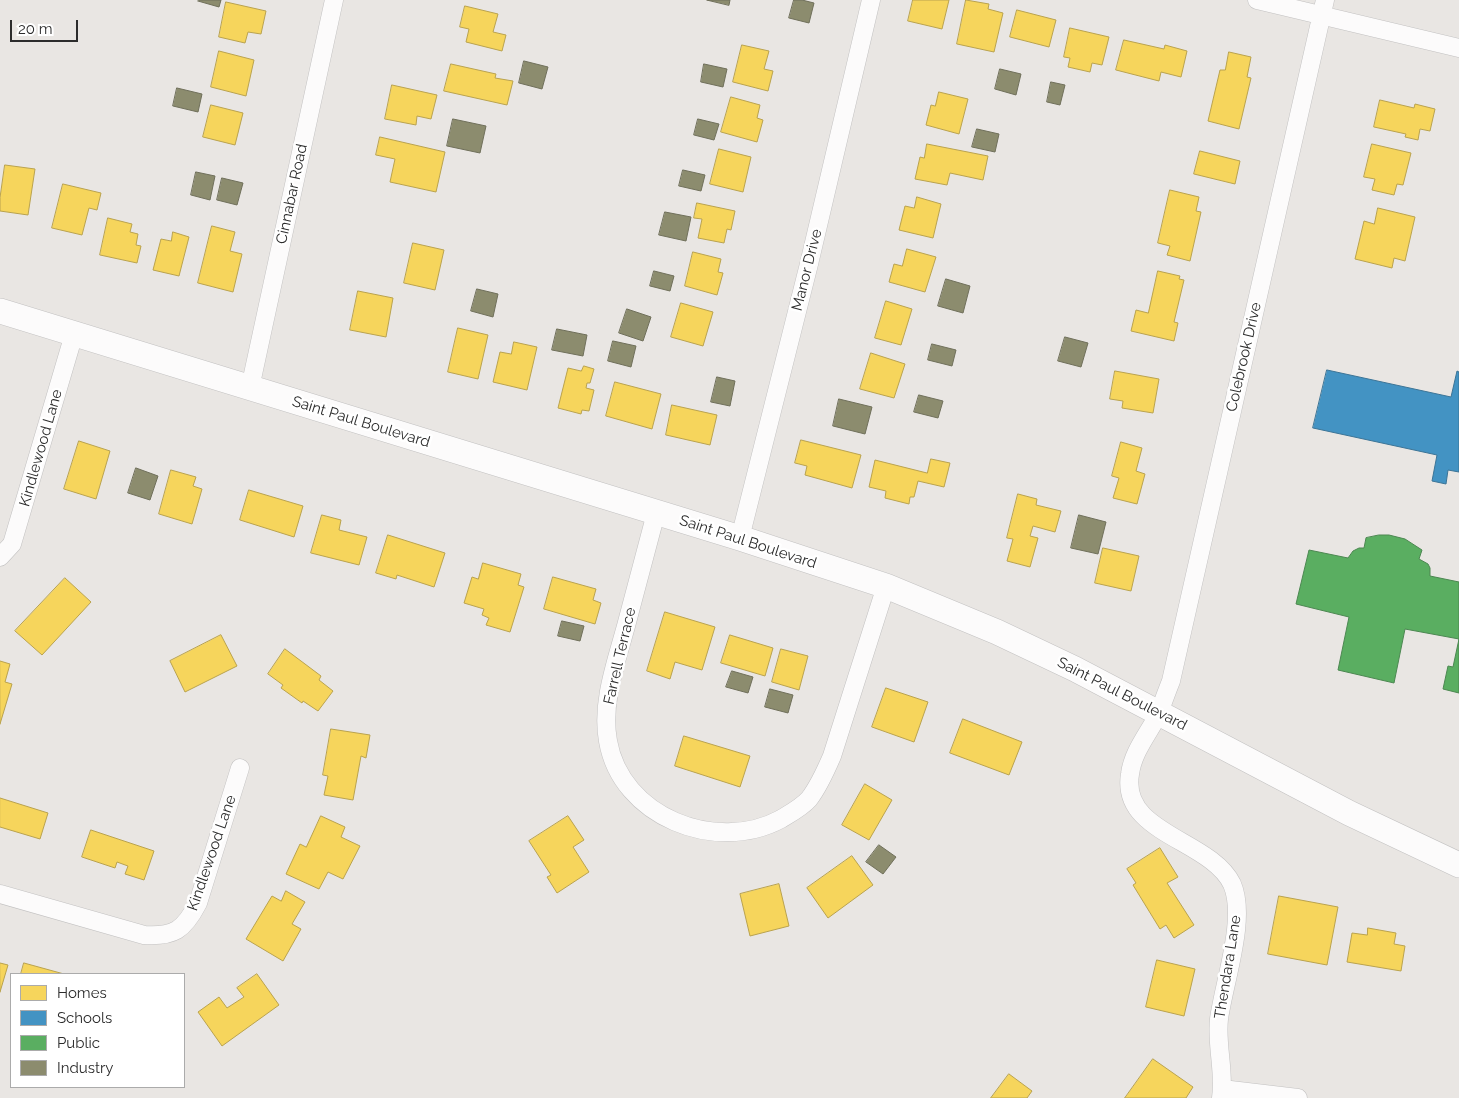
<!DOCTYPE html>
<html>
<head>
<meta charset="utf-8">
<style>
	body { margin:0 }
	#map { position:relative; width:1459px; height:1098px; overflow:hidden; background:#e9e6e3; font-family:Raleway,sans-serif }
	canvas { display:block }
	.legend { position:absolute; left:10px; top:973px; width:175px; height:115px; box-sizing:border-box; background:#fff; border:1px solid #ababab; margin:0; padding:6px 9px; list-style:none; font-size:15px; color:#2c2c2c }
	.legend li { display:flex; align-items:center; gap:10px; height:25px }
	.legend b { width:25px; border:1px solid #ababab }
	.scale { position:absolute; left:10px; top:20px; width:68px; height:22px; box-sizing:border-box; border:2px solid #2c2c2c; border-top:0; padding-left:6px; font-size:15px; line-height:18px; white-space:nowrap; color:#2c2c2c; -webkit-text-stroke:4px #fff; paint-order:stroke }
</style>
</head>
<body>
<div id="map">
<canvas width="1459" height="1098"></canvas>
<ul class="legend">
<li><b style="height:14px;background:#f6d55c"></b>Homes</li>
<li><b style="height:14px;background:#4393c3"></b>Schools</li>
<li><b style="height:14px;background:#5aae61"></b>Public</li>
<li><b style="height:14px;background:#8c8c6e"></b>Industry</li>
</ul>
<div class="scale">20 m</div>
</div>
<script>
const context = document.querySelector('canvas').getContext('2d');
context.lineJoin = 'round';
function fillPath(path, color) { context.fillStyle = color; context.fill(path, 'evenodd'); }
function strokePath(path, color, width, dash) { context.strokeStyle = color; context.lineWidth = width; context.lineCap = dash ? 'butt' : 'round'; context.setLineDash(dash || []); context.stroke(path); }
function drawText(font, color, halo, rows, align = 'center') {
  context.font = font + ' Raleway,sans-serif'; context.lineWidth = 5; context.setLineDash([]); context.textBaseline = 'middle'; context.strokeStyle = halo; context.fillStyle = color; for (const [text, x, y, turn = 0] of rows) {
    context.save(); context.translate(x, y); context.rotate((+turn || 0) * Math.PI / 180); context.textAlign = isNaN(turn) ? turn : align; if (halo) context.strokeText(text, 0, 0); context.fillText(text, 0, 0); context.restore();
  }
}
const homes = new Path2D(`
	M 913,0 L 949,0 L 942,29 L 908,21 Z
	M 966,0 L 989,4 L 988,9 L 1003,13 L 994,52 L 957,44 Z
	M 226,2 L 266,11 L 261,34 L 248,32 L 245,43 L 219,37 Z
	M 465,6 L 498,14 L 493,32 L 506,35 L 502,51 L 466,42 L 469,29 L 460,27 Z
	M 1017,10 L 1056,20 L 1049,47 L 1010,37 Z
	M 1070,28 L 1109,37 L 1102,65 L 1092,63 L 1090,72 L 1068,67 L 1070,58 L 1064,57 Z
	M 1124,40 L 1164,49 L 1165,45 L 1187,51 L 1181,77 L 1161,72 L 1159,81 L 1116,70 Z
	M 742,45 L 769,51 L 764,69 L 773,71 L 768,91 L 733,82 Z
	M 219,51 L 254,60 L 246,96 L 211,87 Z
	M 1229,52 L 1251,57 L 1247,77 L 1251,78 L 1239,129 L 1208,121 L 1220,70 L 1225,70 Z
	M 451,64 L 496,74 L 495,78 L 513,81 L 507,105 L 444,91 Z
	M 392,85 L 437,95 L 431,119 L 417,116 L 416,125 L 385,119 Z
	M 939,92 L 968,99 L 959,134 L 926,125 L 931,105 L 935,106 Z
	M 731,97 L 760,105 L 757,118 L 763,120 L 757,142 L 721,132 Z
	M 1380,100 L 1414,108 L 1415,104 L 1435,109 L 1430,131 L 1420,129 L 1418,140 L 1405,137 L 1406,134 L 1374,127 Z
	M 211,105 L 243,113 L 235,145 L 203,137 Z
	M 380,137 L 445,152 L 436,192 L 390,182 L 395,159 L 376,155 Z
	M 927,144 L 988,156 L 983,180 L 950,173 L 947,185 L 915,179 L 920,157 L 924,158 Z
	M 1372,144 L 1411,153 L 1403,185 L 1397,184 L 1394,195 L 1372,190 L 1375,179 L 1364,177 Z
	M 719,149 L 751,157 L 743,192 L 710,184 Z
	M 1200,151 L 1240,161 L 1235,184 L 1194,174 Z
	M 5,165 L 35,169 L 28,215 L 0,211 L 0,198 Z
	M 63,184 L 101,193 L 97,210 L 89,208 L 82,235 L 52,228 Z
	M 1170,190 L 1199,197 L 1196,211 L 1201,212 L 1190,261 L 1167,255 L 1170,246 L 1158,243 Z
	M 917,197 L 941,204 L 933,238 L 899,230 L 905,206 L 914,208 Z
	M 697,203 L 735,211 L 731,230 L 727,229 L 724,243 L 698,238 L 702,219 L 694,218 Z
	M 1378,208 L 1415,217 L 1405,261 L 1394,258 L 1392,268 L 1355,259 L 1364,221 L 1374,224 Z
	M 108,218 L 132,224 L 130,232 L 138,234 L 136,245 L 141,246 L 137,263 L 100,255 Z
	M 212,226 L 235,232 L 230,251 L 242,254 L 233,292 L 198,283 Z
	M 173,232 L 189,237 L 179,276 L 153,270 L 161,239 L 171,241 Z
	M 413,243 L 444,250 L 435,290 L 404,283 Z
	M 907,249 L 936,257 L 925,292 L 889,282 L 894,264 L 902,266 Z
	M 693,252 L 721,259 L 718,272 L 723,273 L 717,295 L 685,286 Z
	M 1158,271 L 1180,276 L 1179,279 L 1184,280 L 1174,322 L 1178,323 L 1174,341 L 1131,331 L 1136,310 L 1148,313 Z
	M 358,291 L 393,298 L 386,337 L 350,330 Z
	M 886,301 L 912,309 L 901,345 L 875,338 Z
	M 681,303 L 713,312 L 703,346 L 671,337 Z
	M 458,328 L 488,335 L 478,379 L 448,372 Z
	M 514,342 L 537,347 L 527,390 L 493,382 L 500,352 L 511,354 Z
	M 871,353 L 905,364 L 894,398 L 860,389 Z
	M 584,366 L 594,369 L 590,383 L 587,383 L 586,388 L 594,390 L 589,411 L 582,410 L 581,414 L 558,408 L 568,368 L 581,371 Z
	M 1115,371 L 1159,379 L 1153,413 L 1122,408 L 1123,401 L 1110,399 Z
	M 615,382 L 661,394 L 652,429 L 606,416 Z
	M 672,405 L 717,415 L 710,445 L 666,435 Z
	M 801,440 L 861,455 L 852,488 L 805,475 L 807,466 L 795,463 Z
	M 79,441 L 110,451 L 96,499 L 64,489 Z
	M 1121,442 L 1142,448 L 1136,471 L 1145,474 L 1137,504 L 1113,498 L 1119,478 L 1112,476 Z
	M 931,459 L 950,463 L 944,487 L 918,481 L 914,497 L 910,497 L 909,504 L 885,498 L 886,491 L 869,487 L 875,460 L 927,473 Z
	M 171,470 L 196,477 L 193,486 L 202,489 L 192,524 L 159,514 Z
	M 249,490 L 303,506 L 294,537 L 240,520 Z
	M 1018,494 L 1037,499 L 1036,505 L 1061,511 L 1055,532 L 1033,526 L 1030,536 L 1038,538 L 1030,567 L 1007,561 L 1013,539 L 1007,538 Z
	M 322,515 L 341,520 L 339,530 L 367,537 L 359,565 L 311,553 Z
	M 388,535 L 445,553 L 434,587 L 397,575 L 396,579 L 376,573 Z
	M 1103,548 L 1139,556 L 1131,591 L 1095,583 Z
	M 483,563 L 521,574 L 518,585 L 524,587 L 510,632 L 486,625 L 489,618 L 482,615 L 484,609 L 464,603 L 472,577 L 478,579 Z
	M 553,577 L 596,589 L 593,600 L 601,603 L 595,624 L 544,609 Z
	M 65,578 L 91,602 L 42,655 L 15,631 Z
	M 665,612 L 715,627 L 702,670 L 675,662 L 670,679 L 647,671 Z
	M 221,635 L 237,666 L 185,692 L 170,661 Z
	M 730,635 L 773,648 L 765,676 L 721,663 Z
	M 285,649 L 321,676 L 319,680 L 333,691 L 318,711 L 303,701 L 302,703 L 281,688 L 283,685 L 268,674 Z
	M 781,649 L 808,656 L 799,690 L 772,682 Z
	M 0,661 L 10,664 L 5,682 L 12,684 L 0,724 Z
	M 886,688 L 928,702 L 914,742 L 872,727 Z
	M 963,719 L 1022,742 L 1009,775 L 950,753 Z
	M 331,729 L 370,735 L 366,758 L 361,756 L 353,800 L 324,795 L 328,776 L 323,775 Z
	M 684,736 L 750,756 L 740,787 L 675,766 Z
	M 865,784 L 892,800 L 869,840 L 842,825 Z
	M 0,798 L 48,813 L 40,839 L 0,827 Z
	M 321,816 L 345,827 L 341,837 L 360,846 L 343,879 L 328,872 L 319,889 L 286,874 L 300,844 L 306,847 Z
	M 568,816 L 584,840 L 573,847 L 589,872 L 557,893 L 547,877 L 551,875 L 529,841 Z
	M 91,830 L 154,851 L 144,880 L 125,874 L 128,866 L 117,862 L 115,868 L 82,857 Z
	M 1160,848 L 1178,877 L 1167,883 L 1194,925 L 1174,938 L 1166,925 L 1160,929 L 1133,885 L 1136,883 L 1127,869 Z
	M 852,856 L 873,885 L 828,918 L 807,888 Z
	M 779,884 L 789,926 L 750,936 L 740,894 Z
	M 286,891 L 305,902 L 292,924 L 301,929 L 283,961 L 246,939 L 272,896 L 281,901 Z
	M 1279,896 L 1338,907 L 1327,965 L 1268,954 Z
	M 1368,928 L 1396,933 L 1394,944 L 1405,946 L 1401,971 L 1347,962 L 1352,933 L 1367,935 Z
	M 1157,960 L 1195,969 L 1184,1016 L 1146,1007 Z
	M 0,963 L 8,965 L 0,992 Z
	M 24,963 L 64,974 L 21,974 Z
	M 257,974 L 279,1005 L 222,1046 L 198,1012 L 219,997 L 227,1008 L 244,997 L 237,988 Z
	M 1153,1059 L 1193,1087 L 1186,1098 L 1125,1098 Z
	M 1009,1074 L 1032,1091 L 1027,1098 L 991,1098 Z`);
const schools = new Path2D(`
	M 1327,370 L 1451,397 L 1457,371 L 1459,372 L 1459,472 L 1448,470 L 1446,484 L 1432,481 L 1437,455 L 1313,428 Z`);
const public = new Path2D(`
	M 1379,535 L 1389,535 L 1405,539 L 1422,550 L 1419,559 L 1428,564 L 1430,568 L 1430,576 L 1459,582 L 1459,693 L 1443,689 L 1448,666 L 1453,667 L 1459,639 L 1405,629 L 1394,683 L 1338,670 L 1349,617 L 1296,604 L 1309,550 L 1348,558 L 1353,551 L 1359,548 L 1364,548 L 1366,538 Z`);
const industry = new Path2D(`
	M 199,0 L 221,0 L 219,7 L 198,1 Z
	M 707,0 L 730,0 L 729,5 Z
	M 794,0 L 802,0 L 814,3 L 809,23 L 789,18 Z
	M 524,61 L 548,67 L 542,89 L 519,83 Z
	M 704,64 L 727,69 L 723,87 L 701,82 Z
	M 1000,69 L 1021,74 L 1016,95 L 995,89 Z
	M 1051,82 L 1065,85 L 1060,105 L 1047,102 Z
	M 177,88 L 202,94 L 198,112 L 173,106 Z
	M 453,119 L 486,126 L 480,153 L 447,146 Z
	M 698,119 L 719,124 L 714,140 L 694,135 Z
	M 977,129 L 999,134 L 995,152 L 972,147 Z
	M 683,170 L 705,175 L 701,191 L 679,186 Z
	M 196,172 L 215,176 L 210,200 L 191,195 Z
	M 222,178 L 243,183 L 237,205 L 217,200 Z
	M 665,212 L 691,217 L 686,241 L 659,235 Z
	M 654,271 L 674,276 L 670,291 L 650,286 Z
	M 946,279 L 970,286 L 963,313 L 938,306 Z
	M 477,289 L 498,294 L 493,317 L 471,311 Z
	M 627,309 L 651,317 L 643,341 L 619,333 Z
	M 557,329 L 587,335 L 583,356 L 552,350 Z
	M 1065,337 L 1088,343 L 1081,367 L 1058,361 Z
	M 613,341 L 636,346 L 631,367 L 608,361 Z
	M 932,344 L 956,350 L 952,366 L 928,360 Z
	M 717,377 L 735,381 L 730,406 L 711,402 Z
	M 919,395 L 943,401 L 938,418 L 914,412 Z
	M 839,399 L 872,407 L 865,434 L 833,426 Z
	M 136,468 L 158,476 L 150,500 L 128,493 Z
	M 1079,515 L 1106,522 L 1098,554 L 1071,548 Z
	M 562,621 L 584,626 L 580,641 L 558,636 Z
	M 732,671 L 753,677 L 748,693 L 726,687 Z
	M 770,689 L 793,695 L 788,713 L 765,707 Z
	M 879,845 L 896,857 L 883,874 L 866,862 Z`);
const street = new Path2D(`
	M 1257,0 L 1459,48
	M 250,388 L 334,0
	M 656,513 C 646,551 636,588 626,626 C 616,663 601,703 608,741 C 621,817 716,854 781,819 C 791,813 802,807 809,799 C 819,786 826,770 832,756 L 886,586
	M 740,538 L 809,264 L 871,0
	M 0,557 L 12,544 L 74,334
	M 0,894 L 144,935 C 174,937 184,930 198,903 L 240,768
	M 1222,1089 L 1298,1098
	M 1221,1098 C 1225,1072 1216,1045 1219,1019 C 1224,982 1247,918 1232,884 C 1210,839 1120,834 1130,774 C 1133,751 1149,733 1159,713 C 1163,702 1167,691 1171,681 L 1325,0`);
const secondary = new Path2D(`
	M 0,311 L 740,538 L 886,586 L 997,632 L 1075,669 L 1349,813 L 1459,865`);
const streetNames = [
	["Cinnabar Road",292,194,-78],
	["Manor Drive",807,270,-76],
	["Colebrook Drive",1244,357,-77],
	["Saint Paul Boulevard",361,422,17],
	["Kindlewood Lane",41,448,-74],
	["Saint Paul Boulevard",748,542,18],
	["Farrell Terrace",620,656,-77],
	["Saint Paul Boulevard",1122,694,27],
	["Kindlewood Lane",212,853,-71],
	["Thendara Lane",1228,967,-81]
];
fillPath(homes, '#f6d55c');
strokePath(homes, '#b9a24e', 1);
fillPath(schools, '#4393c3');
strokePath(schools, '#3c7496', 1);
fillPath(public, '#5aae61');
strokePath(public, '#4c8751', 1);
fillPath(industry, '#8c8c6e');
strokePath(industry, '#6f6f5a', 1);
strokePath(street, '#c2c1c1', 19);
strokePath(secondary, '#c2c1c1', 26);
strokePath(street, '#fcfbfb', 18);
strokePath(secondary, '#fcfbfb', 25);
drawText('15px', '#2c2c2c', '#fff', streetNames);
</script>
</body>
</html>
